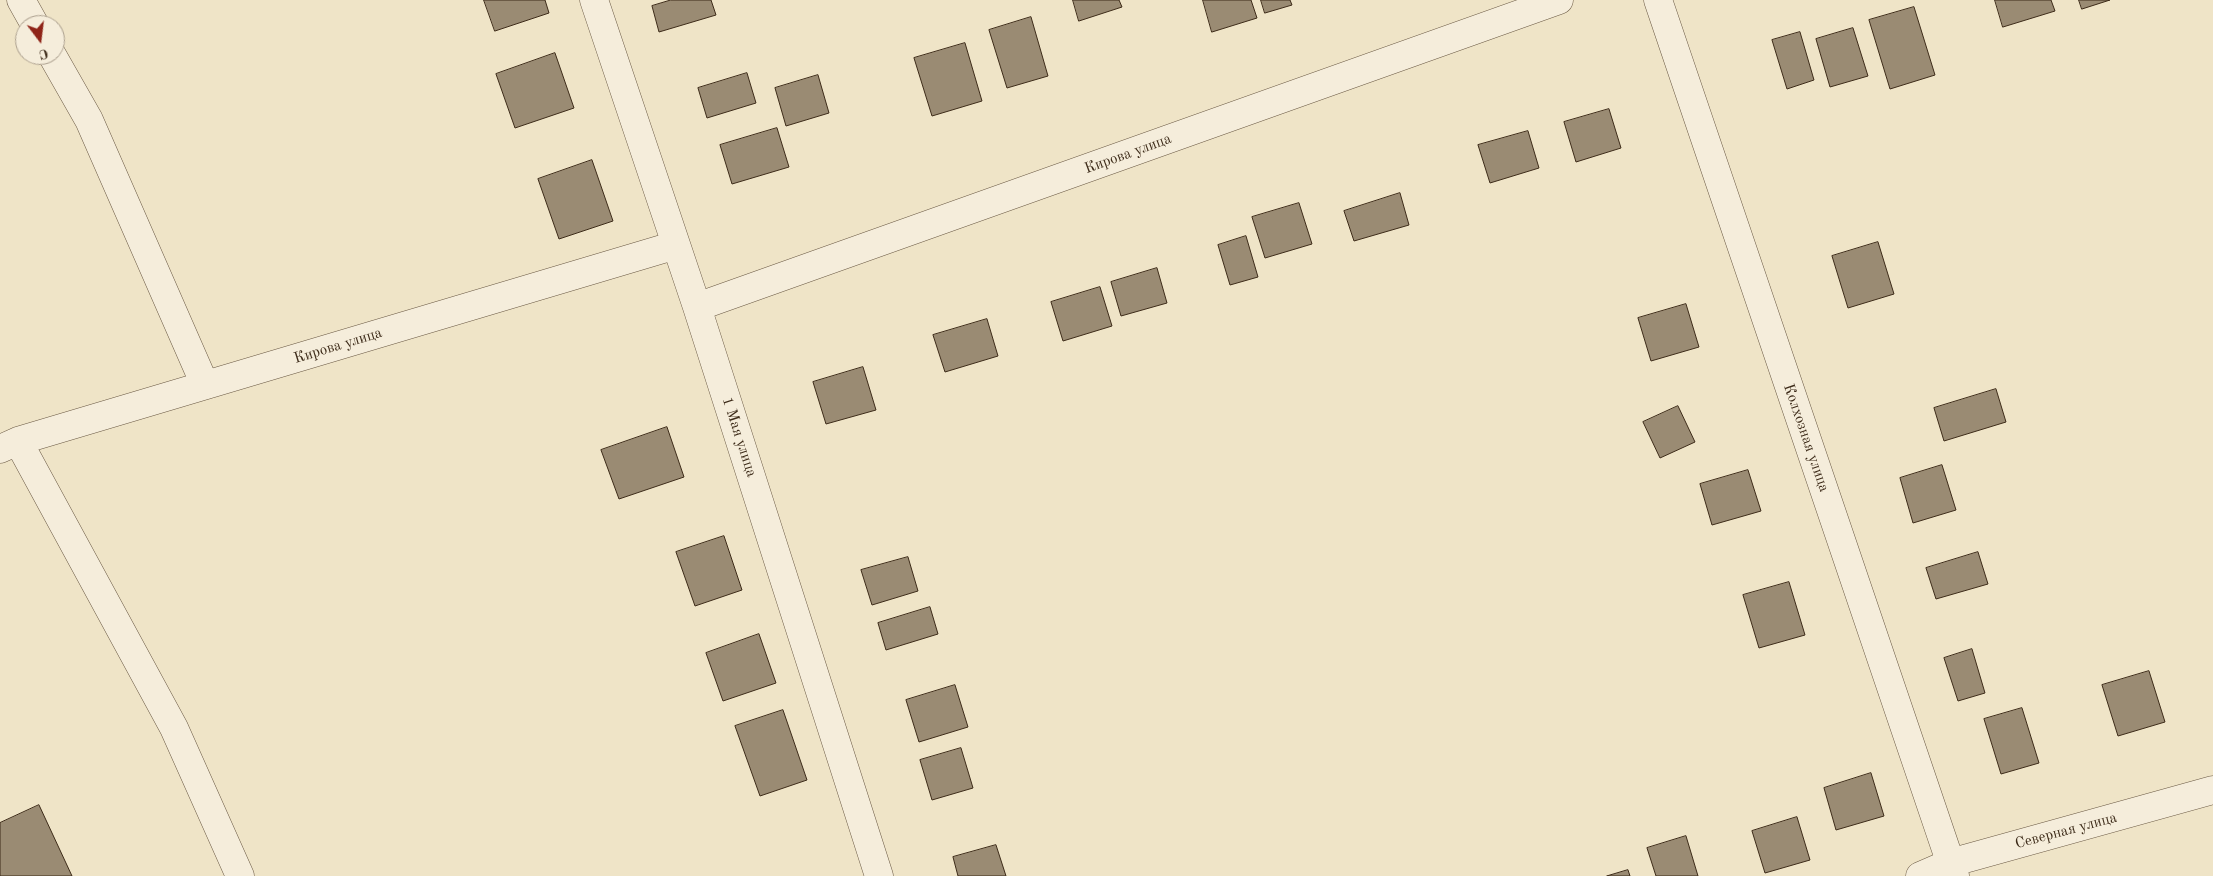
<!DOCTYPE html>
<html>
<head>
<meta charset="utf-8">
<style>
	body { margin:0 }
	#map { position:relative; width:2213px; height:876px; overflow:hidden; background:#efe4c7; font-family:"Old Standard TT",serif }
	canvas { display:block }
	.north { position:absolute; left:15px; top:15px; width:50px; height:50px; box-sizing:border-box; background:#f5eddb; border:1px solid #ab9f8d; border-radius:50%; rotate:165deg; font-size:14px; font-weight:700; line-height:20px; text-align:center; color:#3d2b19 }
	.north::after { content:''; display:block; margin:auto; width:18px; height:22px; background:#8f2418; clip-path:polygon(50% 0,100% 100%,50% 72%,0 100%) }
</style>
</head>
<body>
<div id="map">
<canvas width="2213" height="876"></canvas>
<div class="north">С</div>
</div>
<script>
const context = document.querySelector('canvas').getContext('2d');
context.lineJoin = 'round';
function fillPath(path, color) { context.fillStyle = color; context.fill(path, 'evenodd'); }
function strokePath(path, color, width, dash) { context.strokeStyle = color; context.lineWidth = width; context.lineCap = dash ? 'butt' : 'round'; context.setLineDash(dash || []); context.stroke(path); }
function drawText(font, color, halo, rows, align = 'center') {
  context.font = font + ' "Old Standard TT",serif'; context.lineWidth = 4.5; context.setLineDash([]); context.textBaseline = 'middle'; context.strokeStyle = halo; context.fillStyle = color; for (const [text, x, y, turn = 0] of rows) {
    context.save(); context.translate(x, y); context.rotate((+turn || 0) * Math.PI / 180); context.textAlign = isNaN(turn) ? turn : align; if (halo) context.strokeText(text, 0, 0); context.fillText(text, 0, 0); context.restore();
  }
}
const building = new Path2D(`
	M 484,0 L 545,0 L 549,13 L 495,31 Z
	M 671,0 L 711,0 L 716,15 L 659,32 L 652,6 Z
	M 1073,0 L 1119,0 L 1122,7 L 1079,21 Z
	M 1203,0 L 1251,0 L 1257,18 L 1212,32 Z
	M 1261,0 L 1290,0 L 1292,5 L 1265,13 Z
	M 1995,0 L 2051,0 L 2055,11 L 2003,27 Z
	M 2079,0 L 2110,0 L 2082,9 Z
	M 1914,7 L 1935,75 L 1890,89 L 1869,20 Z
	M 1031,17 L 1048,76 L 1007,88 L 989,30 Z
	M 1853,28 L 1868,76 L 1830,87 L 1816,39 Z
	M 1800,32 L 1814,80 L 1787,89 L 1772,40 Z
	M 965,43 L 982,101 L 932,116 L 914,58 Z
	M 555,53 L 574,108 L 515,128 L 496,74 Z
	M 747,73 L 756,103 L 707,118 L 698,88 Z
	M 818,75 L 829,113 L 786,126 L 775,88 Z
	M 1609,109 L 1621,148 L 1576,162 L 1564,122 Z
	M 777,128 L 789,167 L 732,184 L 720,145 Z
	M 1528,131 L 1539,168 L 1490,183 L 1478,145 Z
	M 592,160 L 613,221 L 559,239 L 538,179 Z
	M 1400,193 L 1409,225 L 1354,241 L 1344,211 Z
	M 1299,203 L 1312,244 L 1265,258 L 1252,217 Z
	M 1246,236 L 1258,277 L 1230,285 L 1218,245 Z
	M 1878,242 L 1894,294 L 1848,308 L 1832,256 Z
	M 1157,268 L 1167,303 L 1121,316 L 1111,282 Z
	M 1100,287 L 1112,326 L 1063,341 L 1051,302 Z
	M 1686,304 L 1699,347 L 1651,361 L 1638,318 Z
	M 987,319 L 998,356 L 945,372 L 933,335 Z
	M 863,367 L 876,410 L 826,424 L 813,382 Z
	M 1996,389 L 2006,422 L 1944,441 L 1934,408 Z
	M 1678,406 L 1695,442 L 1660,458 L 1643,422 Z
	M 667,427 L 684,477 L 619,499 L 601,450 Z
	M 1942,465 L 1956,510 L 1913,523 L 1900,478 Z
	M 1748,470 L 1761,511 L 1712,525 L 1700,484 Z
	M 724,536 L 742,590 L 695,606 L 676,552 Z
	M 1978,552 L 1988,584 L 1936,599 L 1926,568 Z
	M 908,557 L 918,591 L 872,605 L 861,570 Z
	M 1789,582 L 1805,635 L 1759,648 L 1743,595 Z
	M 930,607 L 938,634 L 886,650 L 878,623 Z
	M 759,634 L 776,683 L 723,701 L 706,653 Z
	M 1972,649 L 1985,693 L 1958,701 L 1944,658 Z
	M 2149,671 L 2165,722 L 2118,736 L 2102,685 Z
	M 955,685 L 968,727 L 919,742 L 906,700 Z
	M 2022,708 L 2039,763 L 2001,774 L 1984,719 Z
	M 783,710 L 807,780 L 760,796 L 735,726 Z
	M 961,748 L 973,788 L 932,800 L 920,760 Z
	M 1871,773 L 1884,816 L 1836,830 L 1824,788 Z
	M 39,805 L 72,876 L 0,876 L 0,823 Z
	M 1797,817 L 1810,860 L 1765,873 L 1752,831 Z
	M 1686,836 L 1698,876 L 1656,876 L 1647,848 Z
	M 996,845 L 1006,876 L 958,876 L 953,857 Z
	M 1628,870 L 1630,876 L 1607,876 Z`);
const minor = new Path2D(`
	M 21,0 L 35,25
	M 594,0 L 697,307 L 879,876
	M 1658,0 L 1955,876
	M 52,55 L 89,120 L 205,385
	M 697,307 L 1559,0
	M 18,441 L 174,728 L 240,876
	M 0,449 L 18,441 L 676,245
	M 1920,876 L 1950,863 L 2213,790`);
const streetNames = [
	["Кирова улица",1128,154,-20],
	["Кирова улица",338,346,-17],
	["1 Мая улица",739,437,72],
	["Колхозная улица",1806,438,71],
	["Северная улица",2066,831,-15]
];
fillPath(building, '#9a8b73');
strokePath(building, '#3d2b19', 1);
strokePath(minor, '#6a5944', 29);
strokePath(minor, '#f5eddb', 28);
drawText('15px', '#3d2b19', '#f5eddb', streetNames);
</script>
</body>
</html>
